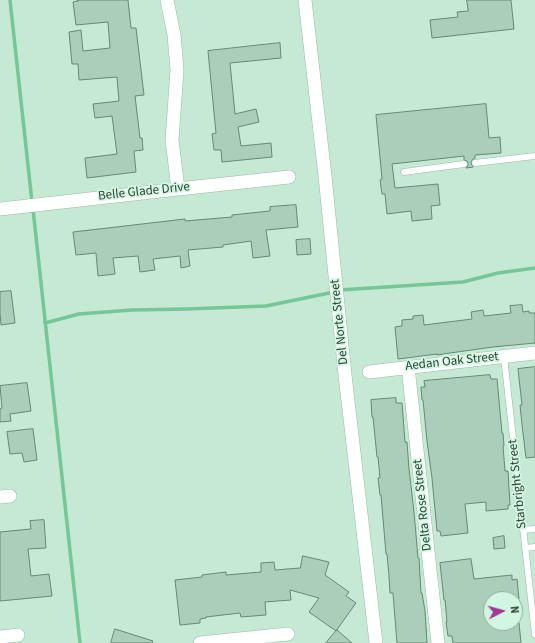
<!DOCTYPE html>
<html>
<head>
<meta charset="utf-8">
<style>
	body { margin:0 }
	#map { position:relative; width:535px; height:643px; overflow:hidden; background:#c5e9d3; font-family:"Source Sans 3",sans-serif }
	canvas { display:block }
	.north { position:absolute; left:483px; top:591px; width:40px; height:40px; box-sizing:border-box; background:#d2f7e0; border:1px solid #92ae9d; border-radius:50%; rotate:84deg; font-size:11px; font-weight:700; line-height:16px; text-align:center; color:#324138 }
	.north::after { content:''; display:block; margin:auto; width:14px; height:18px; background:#a03799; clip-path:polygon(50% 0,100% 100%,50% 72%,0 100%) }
</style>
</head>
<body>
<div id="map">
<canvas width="535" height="643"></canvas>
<div class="north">N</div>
</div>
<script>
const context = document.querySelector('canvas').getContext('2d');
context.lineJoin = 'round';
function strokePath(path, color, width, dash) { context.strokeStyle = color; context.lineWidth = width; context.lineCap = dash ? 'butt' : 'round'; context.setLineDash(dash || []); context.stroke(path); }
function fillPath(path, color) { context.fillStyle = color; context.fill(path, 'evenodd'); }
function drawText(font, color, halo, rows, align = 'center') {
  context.font = font + ' "Source Sans 3",sans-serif'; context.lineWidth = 3.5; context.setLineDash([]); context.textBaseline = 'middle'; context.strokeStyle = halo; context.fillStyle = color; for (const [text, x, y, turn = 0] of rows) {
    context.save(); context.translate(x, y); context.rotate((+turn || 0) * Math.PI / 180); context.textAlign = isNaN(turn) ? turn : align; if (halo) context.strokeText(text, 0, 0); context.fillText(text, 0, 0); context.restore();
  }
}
const stream = new Path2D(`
	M 10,0 L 32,202
	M 33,209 L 80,643
	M 340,290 L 463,282 L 498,273 L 535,268
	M 45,321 L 45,323 L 79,314 L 132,310 L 187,309 L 266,306 L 334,292`);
const building = new Path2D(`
	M 77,0 L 128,0 L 131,28 L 136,28 L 144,95 L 135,96 L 140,138 L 142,138 L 143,150 L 134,151 L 136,172 L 87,178 L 85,158 L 117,154 L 112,116 L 95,118 L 93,104 L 119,101 L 117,77 L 79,80 L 78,64 L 72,64 L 69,32 L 81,30 L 83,51 L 110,48 L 108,22 L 76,25 L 73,2 L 78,1 Z
	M 467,0 L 511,0 L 514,29 L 432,38 L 430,20 L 458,17 L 457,12 L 468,11 Z
	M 280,43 L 281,58 L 230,63 L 235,114 L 256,109 L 259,122 L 238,127 L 241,146 L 271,143 L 272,157 L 222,162 L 221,150 L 214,150 L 212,134 L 216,133 L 208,51 Z
	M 486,104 L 489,138 L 500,137 L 501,153 L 475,155 L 475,158 L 472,160 L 471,163 L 473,167 L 466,168 L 468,165 L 468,163 L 467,161 L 464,160 L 464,156 L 392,164 L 395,188 L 438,184 L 440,205 L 431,206 L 432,219 L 412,221 L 411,211 L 387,214 L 385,194 L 382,194 L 380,180 L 382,179 L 376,115 Z
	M 296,205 L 298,227 L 266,230 L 270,256 L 253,258 L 251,241 L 223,245 L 223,247 L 188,250 L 190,266 L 181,268 L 180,256 L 153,259 L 155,270 L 140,272 L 138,256 L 113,258 L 115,274 L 98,276 L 96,253 L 76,255 L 73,232 L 185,219 L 185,221 L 232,217 L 232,215 L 270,211 L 270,207 Z
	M 310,239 L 311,254 L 297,255 L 296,240 Z
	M 11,291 L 15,323 L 1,325 L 0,313 L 0,292 Z
	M 522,305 L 523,312 L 529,311 L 529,313 L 535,313 L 535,343 L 493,347 L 450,353 L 437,355 L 437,354 L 398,359 L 395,327 L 402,326 L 402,320 L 413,319 L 413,316 L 423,315 L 424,325 L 472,319 L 471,312 L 483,310 L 484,316 L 511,313 L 510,306 Z
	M 535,367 L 535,457 L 526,458 L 522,425 L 520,405 L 522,405 L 518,369 Z
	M 490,375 L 491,379 L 497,379 L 502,433 L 503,433 L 504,446 L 503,446 L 505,471 L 508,471 L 510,505 L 508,505 L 508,509 L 486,511 L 486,502 L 465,504 L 468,533 L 441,536 L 440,531 L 437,531 L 432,478 L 427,441 L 423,400 L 422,400 L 421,387 L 425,387 L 424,381 Z
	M 27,383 L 31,411 L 10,414 L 11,421 L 0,422 L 0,409 L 2,408 L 0,386 Z
	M 396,398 L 396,403 L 402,403 L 405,442 L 407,442 L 409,469 L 414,512 L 418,558 L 419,558 L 421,593 L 422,593 L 425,611 L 427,643 L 397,643 L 393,593 L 390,593 L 389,576 L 387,554 L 386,554 L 381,495 L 380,495 L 378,478 L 380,478 L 378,457 L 377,457 L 373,417 L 372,417 L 371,400 Z
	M 33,429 L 37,460 L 24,462 L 22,453 L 10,454 L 7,432 Z
	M 44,520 L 46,548 L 28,549 L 31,576 L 49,574 L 52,596 L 0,601 L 0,532 L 31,529 L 30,521 Z
	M 504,536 L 505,548 L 494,549 L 493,538 Z
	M 303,556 L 329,562 L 325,575 L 349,592 L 346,596 L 356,603 L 336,631 L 309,612 L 319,598 L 290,590 L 291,600 L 265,602 L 266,615 L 241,617 L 240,613 L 206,617 L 206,618 L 200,619 L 200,623 L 180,625 L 175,580 L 202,577 L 202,575 L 226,572 L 226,575 L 261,572 L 261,563 L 274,562 L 275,570 L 300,568 Z
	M 471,559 L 474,579 L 512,575 L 512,580 L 517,579 L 519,599 L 491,599 L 491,623 L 519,623 L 521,643 L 453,643 L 452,636 L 448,636 L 446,622 L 447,622 L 445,600 L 444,600 L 440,563 Z
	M 115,629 L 153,641 L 152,643 L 111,643 Z
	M 337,630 L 352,643 L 326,643 Z`);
const service = new Path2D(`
	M 475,163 L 535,156
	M 404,172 L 464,164
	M 504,357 L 535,635
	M 523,530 L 535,529
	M 525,548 L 535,547`);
const minor = new Path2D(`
	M 167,0 L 174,35 L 177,70 L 172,140 L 178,189
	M 305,0 L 325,176 L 345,375 L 376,643
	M 0,209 L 178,189 L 289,177
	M 408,367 L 438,643
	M 369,372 L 535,353
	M 0,497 L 10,496
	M 0,637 L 18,635
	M 200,643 L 288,634`);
const streetNames = [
	["Belle Glade Drive",144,192,-6],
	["Del Norte Street",340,322,-96],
	["Aedan Oak Street",452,362,-6],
	["Starbright Street",518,484,-96],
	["Delta Rose Street",423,505,-96]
];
strokePath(stream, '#75c698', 3.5);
fillPath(building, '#aaceb8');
strokePath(building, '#668874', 1);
strokePath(service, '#97bba5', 7);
strokePath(minor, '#97bba5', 14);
strokePath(service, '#fff', 6);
strokePath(minor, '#fff', 13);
drawText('13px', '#324138', '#d2f7e0', streetNames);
</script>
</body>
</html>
